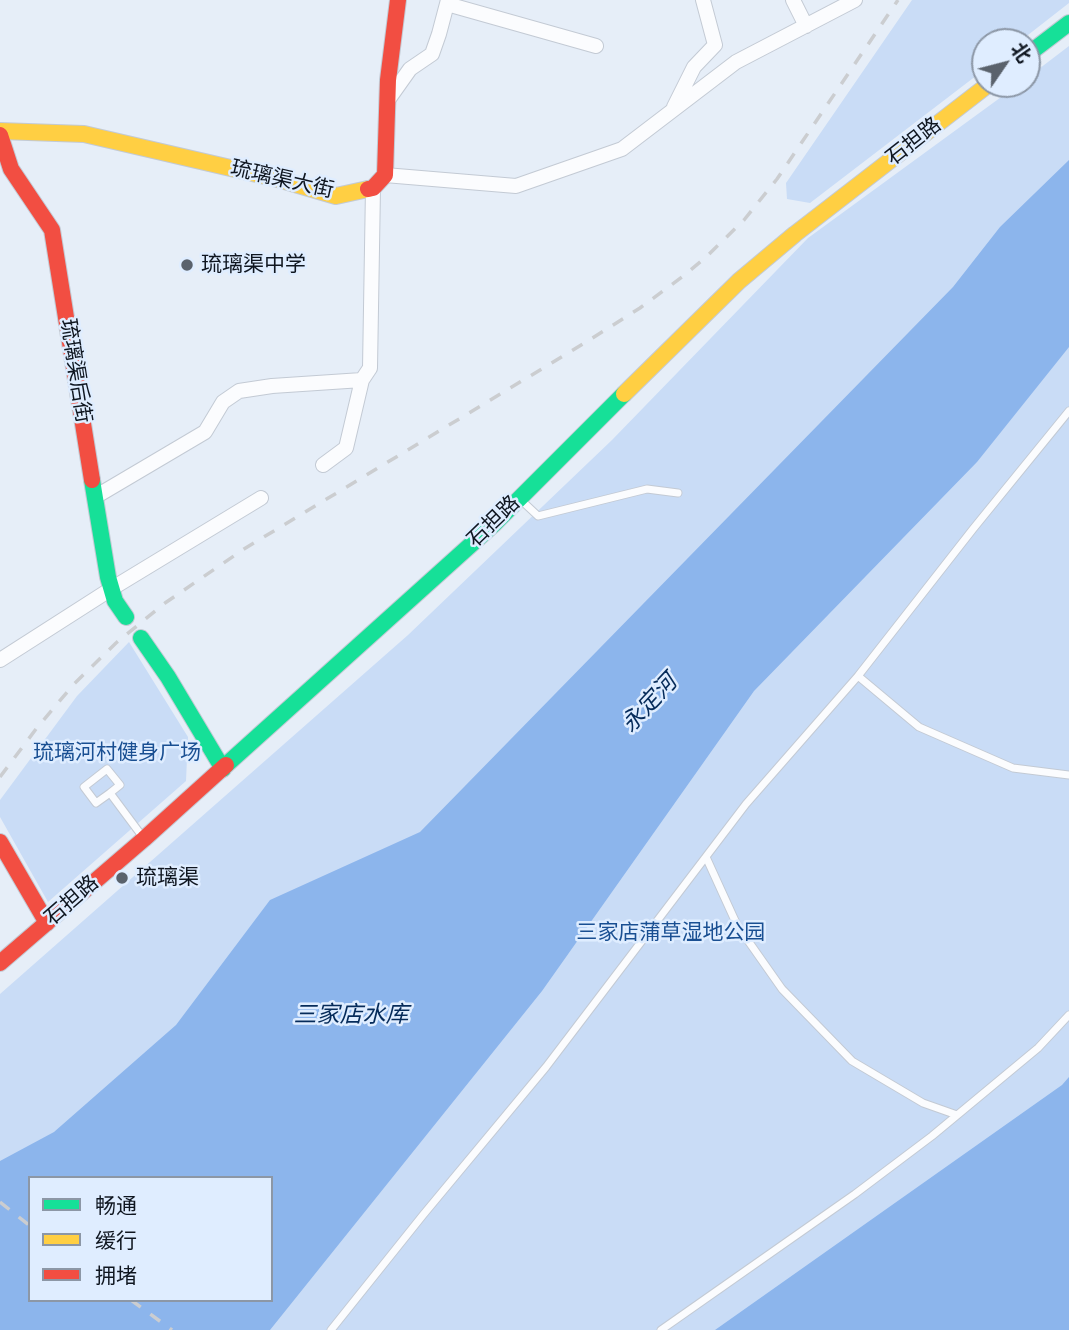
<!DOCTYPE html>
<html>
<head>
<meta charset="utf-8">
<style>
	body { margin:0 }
	#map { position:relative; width:1069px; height:1330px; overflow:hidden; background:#e6eef8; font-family:"Archivo Narrow","Noto Sans SC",sans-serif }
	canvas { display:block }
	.legend { position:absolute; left:28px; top:1176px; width:245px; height:126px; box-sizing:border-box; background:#dfedff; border:2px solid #8c97a6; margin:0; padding:9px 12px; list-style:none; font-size:21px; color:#0f1620 }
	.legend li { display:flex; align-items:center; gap:14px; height:35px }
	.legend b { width:35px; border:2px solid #8c97a6 }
	.north { position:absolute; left:971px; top:28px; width:70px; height:70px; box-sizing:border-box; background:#dfedff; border:2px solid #8c97a6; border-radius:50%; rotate:55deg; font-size:19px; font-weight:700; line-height:28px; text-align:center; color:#0f1620 }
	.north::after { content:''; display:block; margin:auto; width:24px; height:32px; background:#5a626c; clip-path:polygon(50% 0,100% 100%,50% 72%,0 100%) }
</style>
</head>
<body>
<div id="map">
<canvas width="1069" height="1330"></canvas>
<ul class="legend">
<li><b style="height:9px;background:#16e098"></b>畅通</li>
<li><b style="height:9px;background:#ffcf43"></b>缓行</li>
<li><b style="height:9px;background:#f24e42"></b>拥堵</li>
</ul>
<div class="north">北</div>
</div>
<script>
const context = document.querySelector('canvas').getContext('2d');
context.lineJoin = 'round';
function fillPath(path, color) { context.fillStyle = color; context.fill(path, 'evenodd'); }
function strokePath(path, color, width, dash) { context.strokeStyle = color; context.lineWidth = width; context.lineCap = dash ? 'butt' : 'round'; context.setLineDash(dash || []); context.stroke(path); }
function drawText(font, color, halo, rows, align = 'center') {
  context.font = font + ' "Archivo Narrow","Noto Sans SC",sans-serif'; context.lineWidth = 5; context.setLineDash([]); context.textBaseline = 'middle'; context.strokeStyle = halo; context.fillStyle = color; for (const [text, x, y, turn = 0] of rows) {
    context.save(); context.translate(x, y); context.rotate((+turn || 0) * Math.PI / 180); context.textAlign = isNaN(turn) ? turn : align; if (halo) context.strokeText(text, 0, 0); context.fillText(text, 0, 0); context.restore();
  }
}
const green = new Path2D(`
	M 912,0 L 1069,0 L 1069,3 L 1019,42 L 985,42 L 985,69 L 810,203 L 787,199 L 786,183 Z
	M 1069,46 L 1069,1330 L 0,1330 L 0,994 L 408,635 L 612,440 L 808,238 L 1019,84 L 1027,84 L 1027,78 ZM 30,1178 L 271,1178 L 271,1300 L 30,1300 Z
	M 129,642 L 188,737 L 186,781 L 48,902 L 0,817 L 0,800 L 77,696 Z`);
const water = new Path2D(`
	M 1069,160 L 1069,347 L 977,462 L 754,691 L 542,991 L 270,1330 L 0,1330 L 0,1161 L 54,1132 L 176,1025 L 270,900 L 420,832 L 953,287 L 1000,227 ZM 30,1178 L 271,1178 L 271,1300 L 30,1300 Z
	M 1069,1077 L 1069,1330 L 715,1330 L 1062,1085 Z`);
const lane = new Path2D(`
	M 522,501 L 538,516 L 647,489 L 678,493
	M 858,676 L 919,727 L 1013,768 L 1069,775
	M 110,793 L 120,785 L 107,769 L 84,787 L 96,803 L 110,793 L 142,836
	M 706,857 L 737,925 L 782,989 L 852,1061 L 923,1103 L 957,1115
	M 331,1330 L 423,1215 L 546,1067 L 746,804 L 858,676 L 973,529 L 1069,411
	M 661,1330 L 855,1194 L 932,1136 L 1038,1048 L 1069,1015`);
const street = new Path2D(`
	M 793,0 L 806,26
	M 447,4 L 596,46
	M 388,100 L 410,69 L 432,54 L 439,34 L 448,0
	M 674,107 L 694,67 L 715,45 L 703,0
	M 385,175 L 516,186 L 622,149 L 736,62 L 855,0
	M 323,465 L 346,448 L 362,380
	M 95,497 L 205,432 L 223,402 L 239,391 L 272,386 L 362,380 L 370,368 L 373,188
	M 0,660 L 111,589 L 261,498`);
const fast = new Path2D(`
	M 1027,55 L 1069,23
	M 92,480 L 108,577 L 115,601 L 126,617
	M 141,638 L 168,677 L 223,769
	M 226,765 L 495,523 L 624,394`);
const slow = new Path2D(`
	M 0,131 L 84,134 L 278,179 L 336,196 L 368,189
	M 624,394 L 739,281 L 795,234 L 989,84`);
const jam = new Path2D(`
	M 0,135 L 11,169 L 52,230 L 92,480
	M 368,189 L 373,188 L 385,175 L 388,80 L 398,0
	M 0,842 L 47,923
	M 0,963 L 144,839 L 226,765`);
const rail = new Path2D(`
	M 0,777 L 36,729 L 74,684 L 116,643 L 165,603 L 244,549 L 583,344 L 640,308 L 682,277 L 705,258 L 744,220 L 777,179 L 898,0
	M 0,1202 L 30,1226
	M 131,1300 L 172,1330`);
const markers = [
	[187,265,7,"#5a626c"],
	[122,878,7,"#5a626c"]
];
const streetNames = [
	["石担路",914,142,-38],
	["琉璃渠大街",282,180,13],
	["琉璃渠后街",75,371,81],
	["石担路",494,522,-44],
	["石担路",72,901,-41]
];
const poiNames = [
	["琉璃渠中学",201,265],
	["琉璃渠",136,878]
];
const parkNames = [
	["琉璃河村健身广场",117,753],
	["三家店蒲草湿地公园",671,933]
];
const waterNames = [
	["永定河",650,704,-47],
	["三家店水库",351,1016]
];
fillPath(green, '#c9dcf6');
fillPath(water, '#8cb5ec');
strokePath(lane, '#c3cad4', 9);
strokePath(street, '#c3cad4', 16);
strokePath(fast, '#c3cad4', 18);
strokePath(slow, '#c3cad4', 18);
strokePath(jam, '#c3cad4', 18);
strokePath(lane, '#fbfcfe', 7);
strokePath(street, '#fbfcfe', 14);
strokePath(fast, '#16e098', 16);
strokePath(slow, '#ffcf43', 16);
strokePath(jam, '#f24e42', 16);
strokePath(rail, '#cbcdd0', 3.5, [12, 12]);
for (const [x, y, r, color] of markers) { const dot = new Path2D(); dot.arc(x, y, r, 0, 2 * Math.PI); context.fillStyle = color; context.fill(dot); strokePath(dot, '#dfedff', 2.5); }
drawText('21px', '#0f1620', '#dfedff', streetNames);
drawText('21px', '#0f1620', '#dfedff', poiNames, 'left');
drawText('21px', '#194f92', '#dfedff', parkNames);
drawText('italic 23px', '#052b5a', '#dfedff', waterNames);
</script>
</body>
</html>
